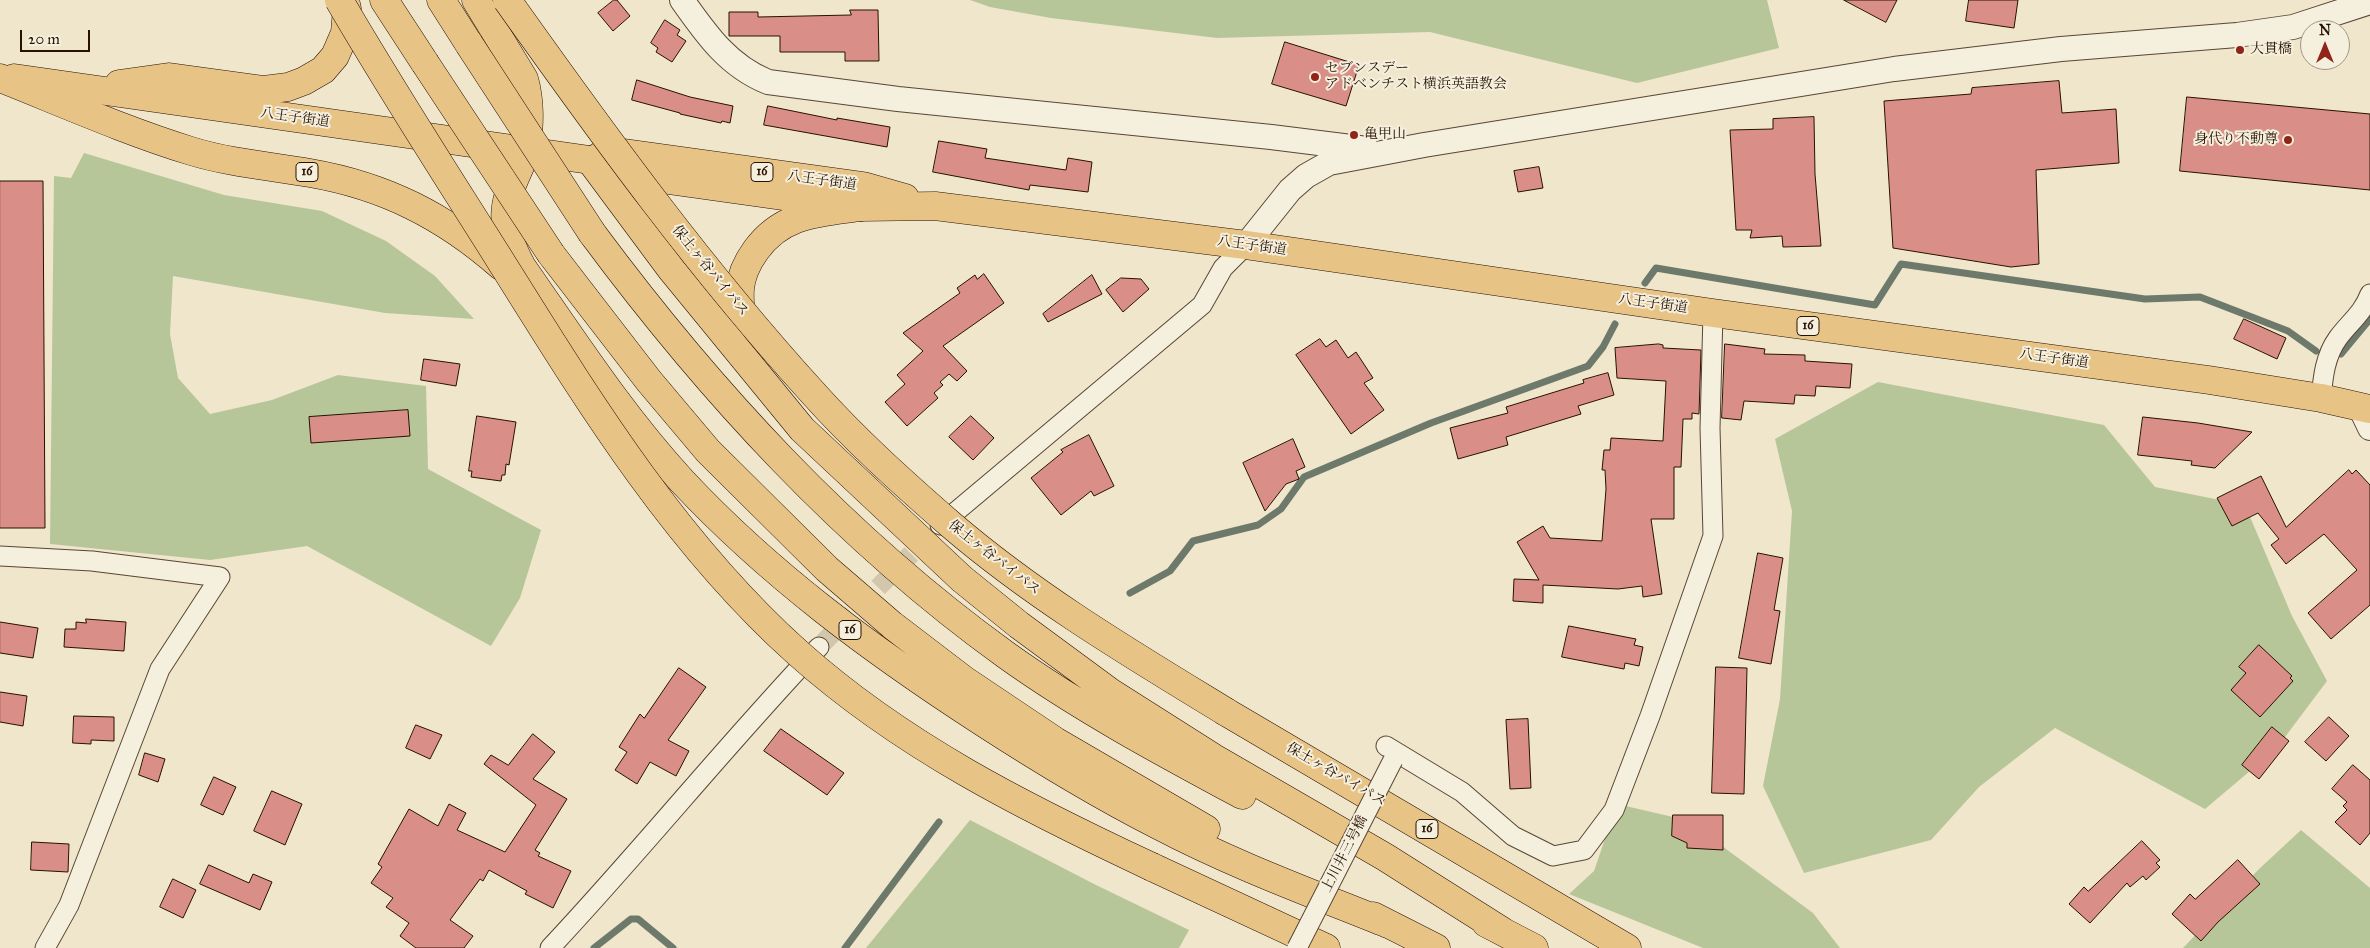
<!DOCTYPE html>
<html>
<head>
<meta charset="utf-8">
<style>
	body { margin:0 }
	#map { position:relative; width:2370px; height:948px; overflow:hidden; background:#f0e6cb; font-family:"IM FELL Great Primer",serif }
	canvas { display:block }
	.north { position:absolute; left:2300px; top:20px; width:50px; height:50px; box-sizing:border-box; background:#f5efdd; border:1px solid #a39685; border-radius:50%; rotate:0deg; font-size:14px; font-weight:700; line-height:20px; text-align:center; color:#271101 }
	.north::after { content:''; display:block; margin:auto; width:18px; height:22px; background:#8f2418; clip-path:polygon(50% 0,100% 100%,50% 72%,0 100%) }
	.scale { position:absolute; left:20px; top:30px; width:70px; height:22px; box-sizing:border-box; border:2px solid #271101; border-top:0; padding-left:6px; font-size:15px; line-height:18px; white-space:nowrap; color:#271101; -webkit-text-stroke:4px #f5efdd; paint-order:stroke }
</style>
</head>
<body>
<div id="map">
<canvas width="2370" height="948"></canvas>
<div class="north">N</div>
<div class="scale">20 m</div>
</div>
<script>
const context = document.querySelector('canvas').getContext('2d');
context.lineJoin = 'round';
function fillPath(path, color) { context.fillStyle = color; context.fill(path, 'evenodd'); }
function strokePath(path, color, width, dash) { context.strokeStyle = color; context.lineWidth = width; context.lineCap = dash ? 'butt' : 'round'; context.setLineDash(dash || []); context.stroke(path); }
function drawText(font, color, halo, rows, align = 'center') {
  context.font = font + ' "IM FELL Great Primer","Noto Serif JP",serif'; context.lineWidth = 4; context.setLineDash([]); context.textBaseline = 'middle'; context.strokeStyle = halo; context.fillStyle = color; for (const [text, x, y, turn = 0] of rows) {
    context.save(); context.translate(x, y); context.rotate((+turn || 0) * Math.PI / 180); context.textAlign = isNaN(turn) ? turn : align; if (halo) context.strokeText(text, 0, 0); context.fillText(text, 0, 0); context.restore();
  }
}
const green = new Path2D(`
	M 970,0 L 1767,0 L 1779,48 L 1637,83 L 1430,32 L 1217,38 L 1051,18 L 990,7 Z
	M 84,153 L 224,195 L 322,211 L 386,241 L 435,276 L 474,319 L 385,313 L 173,276 L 170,334 L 178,378 L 210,414 L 272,400 L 338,375 L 426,386 L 428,469 L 541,530 L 520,598 L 491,646 L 307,546 L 210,560 L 50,544 L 54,176 L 71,178 Z
	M 1878,382 L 2104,425 L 2155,487 L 2245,505 L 2292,616 L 2327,681 L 2276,749 L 2205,809 L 2055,728 L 1979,787 L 1931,840 L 1804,873 L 1763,786 L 1780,699 L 1792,511 L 1775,439 Z
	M 1617,804 L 1673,817 L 1707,835 L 1813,913 L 1840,948 L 1703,948 L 1569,894 L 1594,871 Z
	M 970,820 L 1096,885 L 1189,930 L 1179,948 L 866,948 Z
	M 2301,830 L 2370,888 L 2370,948 L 2183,948 L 2258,870 Z`);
const stream = new Path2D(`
	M 1645,283 L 1656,268 L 1875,305 L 1901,264 L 2145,299 L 2200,297 L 2288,331 L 2316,351
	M 2341,354 L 2370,319
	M 1130,593 L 1170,571 L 1193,541 L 1258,525 L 1281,509 L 1304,477 L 1431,423 L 1588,366 L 1603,347 L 1615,324
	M 594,948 L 631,919 L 638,919 L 673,948
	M 845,948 L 939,822`);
const building = new Path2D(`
	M 614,0 L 617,0 L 630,16 L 613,31 L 598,13 Z
	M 1844,0 L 1897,0 L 1886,22 Z
	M 1969,0 L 2018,0 L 2014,28 L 1966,21 Z
	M 850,10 L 878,10 L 879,61 L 845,61 L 845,52 L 780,52 L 780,36 L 729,36 L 729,12 L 758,12 L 758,17 L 851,15 Z
	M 665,20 L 680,30 L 677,35 L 686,41 L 672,62 L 656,52 L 658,48 L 651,43 Z
	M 1285,42 L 1359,65 L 1346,106 L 1272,84 Z
	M 637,80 L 690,97 L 733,106 L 730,123 L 722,121 L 721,123 L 680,114 L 680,113 L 632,100 Z
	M 2059,81 L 2062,113 L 2116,109 L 2119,163 L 2036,170 L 2039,264 L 2011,267 L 1893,248 L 1884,101 L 1971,94 L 1972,88 Z
	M 2187,97 L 2370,114 L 2370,190 L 2180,171 Z
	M 768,106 L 837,120 L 837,118 L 890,127 L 887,147 L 764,125 Z
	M 1814,117 L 1815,174 L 1821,246 L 1783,247 L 1782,236 L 1750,238 L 1752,230 L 1736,230 L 1730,130 L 1773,129 L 1773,119 Z
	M 939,141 L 987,149 L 985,158 L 1066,170 L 1068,158 L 1092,162 L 1088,192 L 1030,185 L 1029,190 L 933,172 Z
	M 1539,167 L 1543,188 L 1518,192 L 1514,171 Z
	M 0,181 L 43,181 L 45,528 L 0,528 Z
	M 984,274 L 1004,303 L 943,346 L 967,371 L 957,381 L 949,374 L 940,382 L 943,385 L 934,393 L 938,398 L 907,426 L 885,402 L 905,384 L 897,375 L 923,351 L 903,333 L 960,293 L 957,288 L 975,275 L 977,279 Z
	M 1092,275 L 1102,294 L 1048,322 L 1043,314 Z
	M 1121,278 L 1141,279 L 1149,289 L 1123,312 L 1106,290 Z
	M 2244,319 L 2286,338 L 2277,359 L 2234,339 Z
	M 1320,339 L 1326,347 L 1336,340 L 1348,358 L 1356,352 L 1373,378 L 1364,383 L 1384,410 L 1351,434 L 1296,355 Z
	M 1659,344 L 1663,345 L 1663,348 L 1701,350 L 1699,414 L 1692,413 L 1692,419 L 1683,419 L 1681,467 L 1674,467 L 1674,519 L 1651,519 L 1662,594 L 1643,597 L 1642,586 L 1618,589 L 1543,585 L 1543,603 L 1513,601 L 1514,579 L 1539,580 L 1517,542 L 1543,526 L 1550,538 L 1602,541 L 1606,489 L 1605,470 L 1602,470 L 1604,450 L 1610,450 L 1611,438 L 1663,441 L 1666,381 L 1617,378 L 1615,348 Z
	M 1725,344 L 1765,349 L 1764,354 L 1805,355 L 1805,361 L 1852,364 L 1850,388 L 1816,386 L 1815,396 L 1795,395 L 1794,404 L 1744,401 L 1741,420 L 1722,418 Z
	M 424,359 L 460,364 L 456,386 L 421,380 Z
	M 1608,373 L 1614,395 L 1578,406 L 1581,414 L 1506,437 L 1508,445 L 1458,459 L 1450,428 L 1508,413 L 1506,407 L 1584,383 L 1583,380 Z
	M 408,410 L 410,436 L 311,443 L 309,417 Z
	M 477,416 L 516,422 L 509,465 L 506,464 L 505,475 L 502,475 L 501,481 L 471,477 L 472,471 L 469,471 Z
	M 971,416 L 994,438 L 973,460 L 949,437 Z
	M 2143,417 L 2198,423 L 2252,432 L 2215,468 L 2191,465 L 2192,461 L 2138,455 Z
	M 1089,435 L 1114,486 L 1094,496 L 1091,491 L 1061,515 L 1031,478 L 1063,452 L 1061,450 Z
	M 1293,439 L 1305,467 L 1296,471 L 1299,479 L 1286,484 L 1265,511 L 1243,463 Z
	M 2349,470 L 2352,474 L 2356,470 L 2370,485 L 2370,605 L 2331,639 L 2308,613 L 2357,570 L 2324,534 L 2286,564 L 2271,545 L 2279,539 L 2258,513 L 2232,526 L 2217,498 L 2261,476 L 2286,527 Z
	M 1758,553 L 1783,558 L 1774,610 L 1780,611 L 1771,664 L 1739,658 Z
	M 86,619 L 126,622 L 124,651 L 64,647 L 65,629 L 76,629 L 76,622 L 86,623 Z
	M 0,622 L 38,628 L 33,658 L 0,653 Z
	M 1569,626 L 1636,639 L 1634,645 L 1643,647 L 1639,666 L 1625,663 L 1624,669 L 1562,657 Z
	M 2259,645 L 2292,676 L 2290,678 L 2293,681 L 2260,717 L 2231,690 L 2246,673 L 2239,667 Z
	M 1716,667 L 1747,668 L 1744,794 L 1712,793 Z
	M 679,668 L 706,687 L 668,740 L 689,751 L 676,776 L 650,762 L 637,784 L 615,770 L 627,752 L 619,747 L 640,714 L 644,718 Z
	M 0,692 L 27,696 L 23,726 L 0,722 Z
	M 74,716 L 114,717 L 114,741 L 91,740 L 91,744 L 73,743 Z
	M 2329,717 L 2349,736 L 2326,761 L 2305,742 Z
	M 1528,719 L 1531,788 L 1510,789 L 1506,720 Z
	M 416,725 L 442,735 L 430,759 L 406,748 Z
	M 2272,727 L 2289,741 L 2259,779 L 2242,765 Z
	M 781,729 L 844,773 L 827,795 L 764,751 Z
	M 533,734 L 555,752 L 533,779 L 567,799 L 535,850 L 540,853 L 538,856 L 571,871 L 553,908 L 525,894 L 527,891 L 489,870 L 483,881 L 480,879 L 450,920 L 473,936 L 464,948 L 416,948 L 400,936 L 409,923 L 386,907 L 393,898 L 371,883 L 382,867 L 378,864 L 409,809 L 438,826 L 449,804 L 466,813 L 457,830 L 505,852 L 536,805 L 484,764 L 491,755 L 508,765 Z
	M 145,753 L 165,759 L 158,782 L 139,775 Z
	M 2353,765 L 2370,780 L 2370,833 L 2360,845 L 2335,822 L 2347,810 L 2343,806 L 2347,802 L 2332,789 Z
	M 214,777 L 236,787 L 223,815 L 201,805 Z
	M 272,791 L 302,804 L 285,845 L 254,831 Z
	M 1673,815 L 1723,815 L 1723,850 L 1687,848 L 1687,843 L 1672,836 Z
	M 2142,841 L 2160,860 L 2156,863 L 2160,867 L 2146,880 L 2143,876 L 2130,887 L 2127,883 L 2090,923 L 2069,904 L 2084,887 L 2088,891 Z
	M 32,842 L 69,844 L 68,872 L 31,870 Z
	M 2238,860 L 2260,884 L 2218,922 L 2201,941 L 2172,914 L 2190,894 L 2195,899 Z
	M 209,865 L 249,883 L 253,874 L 272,882 L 260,910 L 200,884 Z
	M 173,879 L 196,890 L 183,918 L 160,907 Z`);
const minorTunnel = new Path2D(`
	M 819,647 L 940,525`);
const minor = new Path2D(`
	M 2321,398 C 2323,377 2325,356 2338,338 C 2349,323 2363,313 2370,294
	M 940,525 L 1202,305 L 1223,268 L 1246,245
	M 0,556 L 92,561 L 220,577 L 160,669 L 69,905 L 45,948
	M 1386,746 L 1462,792 L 1513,836 L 1553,856 L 1584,850 L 1614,810 L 1650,716 L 1713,536 L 1710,428 L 1713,313
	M 550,948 C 642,850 726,745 819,647`);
const tertiary = new Path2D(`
	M 682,0 C 706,34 728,66 768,82 L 898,99 L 1271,137 L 1367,149
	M 1246,245 L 1290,190 L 1306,176 L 1329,163 L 1424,145 L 1894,69 L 2061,49 L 2237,35 L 2293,27 L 2370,2
	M 2360,407 L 2370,428`);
const trunk = new Path2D(`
	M 476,0 L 524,79 C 531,103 529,125 527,149
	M 14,78 L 590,160 L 611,172 L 861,207 L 935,206 L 1246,245 L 1713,313 L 2209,380 L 2321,398 L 2370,409
	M 119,84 L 169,77 L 264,90 L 288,87 L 304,81 L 323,70 L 335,56 L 345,33 L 347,9 L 345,0
	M 600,156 L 610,151 L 863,186 L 905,198`);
const motorway = new Path2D(`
	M 384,0 L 425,63
	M 441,0 L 469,44
	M 0,78 C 63,103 126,131 191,151 C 230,163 270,166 310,173 C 385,186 444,216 501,266
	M 527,151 C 505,200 494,216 522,267 C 573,340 622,416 682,481 C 770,575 873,651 981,721 C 1038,758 1097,794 1158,825 C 1232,864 1311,893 1388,924
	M 590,160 L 671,269 L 802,429 L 962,579 L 1019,625 L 1110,692 L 1214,758 L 1385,857 L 1502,931
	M 592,233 C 710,392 844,538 1006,655 C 1080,708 1162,752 1242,795
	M 551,254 L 649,381 L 708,451 L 827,569 L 892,625 L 964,680 L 1055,741 L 1206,829
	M 741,323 C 741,312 739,300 740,289 C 741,276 748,261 756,250 C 783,213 819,213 861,207
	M 1226,712 L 1627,948
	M 1152,867 L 1326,948
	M 1373,916 L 1436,948
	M 1486,923 L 1534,948`);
const minorBridge = new Path2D(`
	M 1297,948 L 1393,760`);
const motorwayBridge = new Path2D(`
	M 339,0 C 390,88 446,174 500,260 C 587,399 674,542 798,653 C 902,746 1026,808 1152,867
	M 507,0 C 603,135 701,270 813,393 C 855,440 903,483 950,524 C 1035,597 1131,654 1226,712
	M 469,44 L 592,233
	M 425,63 L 551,254`);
const markers = [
	[2240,50,5,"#8f2418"],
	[1315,77,5,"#8f2418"],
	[1354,135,5,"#8f2418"],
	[2288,140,5,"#8f2418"]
];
const shields = [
	[307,172,22],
	[762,172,22],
	[1808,326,22],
	[850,630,22],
	[1427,829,22]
];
const shieldNames = [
	["16",307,172],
	["16",762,172],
	["16",1808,326],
	["16",850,630],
	["16",1427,829]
];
const poiNames = [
	["大貫橋",2250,50],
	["セブンスデー",1325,69],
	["アドベンチスト横浜英語教会",1325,85],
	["亀甲山",1364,135],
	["身代り不動尊",2278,140,"right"]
];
const streetNames = [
	["八王子街道",295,118,8],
	["八王子街道",822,181,8],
	["八王子街道",1252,246,8],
	["保土ヶ谷バイパス",710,271,51],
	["八王子街道",1653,304,8],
	["八王子街道",2054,359,8],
	["保土ヶ谷バイパス",994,558,38],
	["保土ヶ谷バイパス",1336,775,30],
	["上川井三号橋",1345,854,-63]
];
fillPath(green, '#b7c699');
strokePath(stream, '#6d7a6b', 7);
fillPath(building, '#d98f88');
strokePath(building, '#271101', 1);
strokePath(minorTunnel, '#d2c6ad', 19, [19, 9]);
strokePath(minor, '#594634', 21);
strokePath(tertiary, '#594634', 26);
strokePath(trunk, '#271101', 29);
strokePath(motorway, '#271101', 29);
strokePath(minor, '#f5efdd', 19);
strokePath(tertiary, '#f5efdd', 24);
strokePath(trunk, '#e8c386', 28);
strokePath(motorway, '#e8c386', 28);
strokePath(minorBridge, '#594634', 21, []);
strokePath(motorwayBridge, '#271101', 29, []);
strokePath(minorBridge, '#f5efdd', 19);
strokePath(motorwayBridge, '#e8c386', 28);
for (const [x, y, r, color] of markers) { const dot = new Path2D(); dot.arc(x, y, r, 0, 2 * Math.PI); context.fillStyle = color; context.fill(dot); strokePath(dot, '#f5efdd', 2); }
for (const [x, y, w] of shields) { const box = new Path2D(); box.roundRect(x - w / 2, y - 9.5, w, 19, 4); context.fillStyle = '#f5efdd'; context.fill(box); strokePath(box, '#271101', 1); }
drawText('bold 12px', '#271101', null, shieldNames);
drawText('14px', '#271101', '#f5efdd', poiNames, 'left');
drawText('14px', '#271101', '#f5efdd', streetNames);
</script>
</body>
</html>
